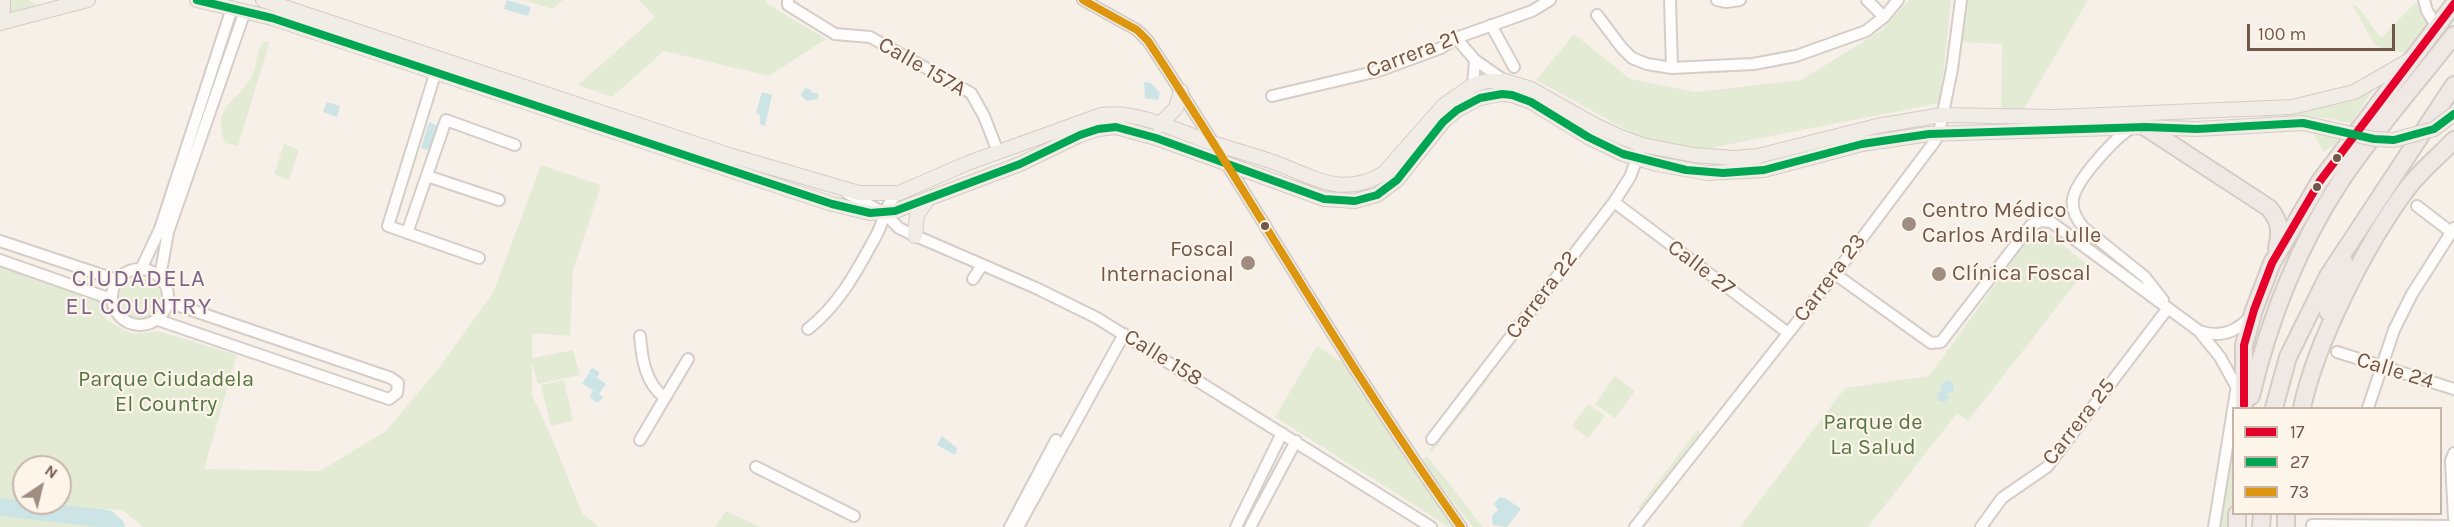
<!DOCTYPE html>
<html>
<head>
<meta charset="utf-8">
<style>
	body { margin:0 }
	#map { position:relative; width:2454px; height:527px; overflow:hidden; background:#f6f0e9; font-family:Karla,sans-serif }
	canvas { display:block }
	.legend { position:absolute; left:2232px; top:407px; width:210px; height:108px; box-sizing:border-box; background:#fef5ea; border:2px solid #c6b6aa; margin:0; padding:8px 10px; list-style:none; font-size:18px; color:#72574b }
	.legend li { display:flex; align-items:center; gap:12px; height:30px }
	.legend b { width:30px; border:2px solid #c6b6aa }
	.north { position:absolute; left:12px; top:455px; width:60px; height:60px; box-sizing:border-box; background:#fef5ea; border:2px solid #c6b6aa; border-radius:50%; rotate:35deg; font-size:16px; font-weight:700; line-height:24px; text-align:center; color:#72574b }
	.north::after { content:''; display:block; margin:auto; width:21px; height:27px; background:#a08d82; clip-path:polygon(50% 0,100% 100%,50% 72%,0 100%) }
	.scale { position:absolute; left:2247px; top:24px; width:148px; height:27px; box-sizing:border-box; border:3px solid #72574b; border-top:0; padding-left:8px; font-size:18px; line-height:21px; white-space:nowrap; color:#72574b; -webkit-text-stroke:4px #fef5ea; paint-order:stroke }
</style>
</head>
<body>
<div id="map">
<canvas width="2454" height="527"></canvas>
<ul class="legend">
<li><b style="height:8px;background:#e4002b"></b>17</li>
<li><b style="height:8px;background:#00a651"></b>27</li>
<li><b style="height:8px;background:#dc960f"></b>73</li>
</ul>
<div class="north">N</div>
<div class="scale">100 m</div>
</div>
<script>
const context = document.querySelector('canvas').getContext('2d');
context.lineJoin = 'round';
function fillPath(path, color) { context.fillStyle = color; context.fill(path, 'evenodd'); }
function strokePath(path, color, width, dash) { context.strokeStyle = color; context.lineWidth = width; context.lineCap = dash ? 'butt' : 'round'; context.setLineDash(dash || []); context.stroke(path); }
function drawText(font, color, halo, rows, align = 'center') {
  context.font = font + ' Karla,sans-serif'; context.lineWidth = 4.5; context.setLineDash([]); context.textBaseline = 'middle'; context.strokeStyle = halo; context.fillStyle = color; for (const [text, x, y, turn = 0] of rows) {
    context.save(); context.translate(x, y); context.rotate((+turn || 0) * Math.PI / 180); context.textAlign = isNaN(turn) ? turn : align; if (halo) context.strokeText(text, 0, 0); context.fillText(text, 0, 0); context.restore();
  }
}
const green = new Path2D(`
	M 10,0 L 29,0 L 38,6 L 8,16 Z
	M 524,0 L 563,0 L 552,9 Z
	M 639,0 L 767,0 L 766,3 L 826,39 L 769,76 L 664,51 L 612,97 L 578,85 L 655,17 Z
	M 1909,0 L 1951,0 L 1940,103 L 1700,150 L 1645,140 L 1536,80 L 1574,34 L 1630,79 L 1696,92 L 1801,80 L 1882,30 Z
	M 1966,0 L 2088,0 L 2024,109 L 2001,112 L 2002,44 L 1960,42 Z
	M 2416,2 L 2428,24 L 2408,53 L 2385,50 L 2374,44 L 2352,4 C 2365,9 2370,29 2382,37 Z
	M 270,41 L 238,146 L 225,143 C 212,104 236,104 251,78 C 258,67 255,54 262,43 Z
	M 2375,87 L 2351,123 L 2306,115 L 2252,118 L 2293,112 Z
	M 2313,133 L 2343,139 L 2324,152 Z
	M 284,144 L 299,150 L 289,180 L 274,174 Z
	M 541,165 L 601,185 L 573,270 L 570,336 L 532,333 L 532,358 L 573,350 L 580,375 L 538,384 L 532,362 L 532,395 L 554,443 L 582,513 L 599,527 L 143,527 L 122,510 L 0,503 L 0,267 L 103,303 L 106,320 L 132,334 L 158,331 L 237,355 L 204,469 L 320,471 L 386,431 L 438,369 L 493,293 ZM 24,467 L 60,467 L 60,503 L 24,503 Z
	M 2044,229 L 2089,266 L 1968,421 L 1957,413 L 1868,527 L 1740,527 L 1845,388 L 1929,376 L 2034,231 Z
	M119 299a21 21 0 1 1 42 0a21 21 0 1 1-42 0Z
	M 1550,293 L 1553,295 L 1492,372 L 1489,371 Z
	M 1317,346 L 1345,364 L 1453,527 L 1449,527 L 1275,417 Z
	M 1615,376 L 1635,391 L 1615,418 L 1595,404 Z
	M 1485,377 L 1488,380 L 1431,453 L 1429,451 Z
	M 564,380 L 573,421 L 551,426 L 541,385 Z
	M 1589,404 L 1605,416 L 1588,438 L 1572,426 Z
	M 2233,423 L 2234,514 L 2237,527 L 2219,527 Z
	M 1697,430 L 1700,433 L 1642,511 L 1638,508 Z
	M 1427,456 L 1483,527 L 1473,527 L 1421,461 Z
	M 0,511 L 102,525 L 104,527 L 0,527 Z
	M 726,511 L 760,527 L 715,527 Z`);
const water = new Path2D(`
	M 507,0 L 531,7 L 528,16 L 504,9 Z
	M 1144,82 L 1151,83 L 1160,93 L 1158,100 L 1145,98 Z
	M 805,88 L 809,89 L 813,93 L 818,93 L 818,99 L 807,101 L 801,95 Z
	M 762,92 L 772,95 L 765,126 L 760,124 L 760,115 L 756,113 Z
	M 327,102 L 340,106 L 337,117 L 323,112 Z
	M 429,122 L 439,126 L 431,151 L 421,148 Z
	M 593,368 L 599,372 L 598,377 L 594,376 L 606,384 L 599,394 L 603,397 C 601,401 599,402 595,402 L 590,397 L 592,391 L 596,392 L 582,384 L 589,373 L 591,373 L 588,371 Z
	M 1948,380 L 1953,384 L 1954,391 L 1947,394 L 1949,398 L 1947,401 L 1939,402 L 1936,393 L 1942,391 L 1941,384 Z
	M 942,436 L 957,448 L 955,455 L 937,445 Z
	M 1500,497 L 1507,499 L 1521,509 L 1507,527 L 1493,525 L 1492,516 L 1498,510 L 1494,504 Z`);
const river = new Path2D(`
	M 0,507 L 107,519 L 116,527`);
const minor = new Path2D(`
	M 788,0 L 788,5 L 835,34 L 870,37 L 971,93 L 984,116 L 998,152
	M 1083,0 L 1137,30 L 1148,41 C 1254,202 1349,370 1461,527
	M 1670,0 L 1672,68
	M 1717,0 L 1726,2 L 1740,0
	M 1867,0 L 1884,17
	M 2424,0 L 2427,11 L 2437,27
	M 1597,15 L 1622,48 L 1632,58 L 1647,64 L 1672,68 L 1753,64 L 1796,56 L 1866,31 L 1884,17 L 1898,0
	M 1491,25 L 1514,67
	M 1456,38 L 1475,60 L 1505,81
	M 436,71 L 388,226 L 479,258
	M 1473,85 L 1475,60
	M 1272,96 L 1378,71 L 1441,48 L 1456,38 L 1532,11 L 1550,0
	M 2131,128 C 2114,139 2076,180 2073,199 C 2071,211 2077,220 2084,228 L 2145,277 L 2163,300
	M 427,176 L 499,200
	M 847,193 L 884,213 L 899,228 L 909,233 L 1036,288 L 1097,318 L 1431,527
	M 1614,202 L 1788,333
	M 2417,206 L 2451,232
	M 407,233 L 446,120 L 515,145
	M 0,241 L 117,280
	M 0,260 L 111,299
	M112 297a28 28 0 1 1 56 0a28 28 0 1 1-56 0Z
	M 141,269 L 160,229 L 232,8
	M 1835,274 L 1931,343 L 1941,342 L 2031,225 L 2041,221 L 2051,222 L 2199,331 L 2220,357 L 2236,386
	M 160,277 L 168,232 L 245,11
	M 973,279 L 982,265
	M 158,320 L 389,399 L 397,393 L 398,383 L 391,378 L 168,302
	M 808,329 C 840,304 858,269 877,234 C 885,219 884,204 899,193
	M 2199,331 C 2219,338 2235,333 2249,318
	M 640,336 C 642,359 645,383 665,398
	M 2337,352 L 2454,389
	M 2368,408 L 2394,330 L 2412,294 L 2454,228
	M 1432,439 L 1614,202 L 1630,177 L 1639,153
	M 640,440 L 688,359
	M 2454,453 L 2451,461 L 2454,518
	M 756,467 L 854,516
	M 2312,525 L 2454,526
	M 1010,527 L 1056,440
	M 1018,527 L 1124,334
	M 1236,527 L 1282,433
	M 1250,527 L 1296,441
	M 1635,527 L 1835,274 L 1935,141 L 1939,133 L 1952,69 L 1961,0
	M 1981,527 L 2002,498 L 2047,467 L 2168,308
	M 2214,527 L 2238,379`);
const major = new Path2D(`
	M 197,0 L 272,18 L 832,204 L 870,213 L 895,211 L 1020,164 L 1080,135 L 1098,129 L 1116,127 L 1156,138 L 1324,199 L 1355,201 L 1377,195 L 1397,180 L 1443,122 L 1457,110 L 1480,98 L 1502,94 L 1512,95 L 1531,102 L 1588,137 L 1623,154 L 1657,164 L 1707,173 L 1764,170 L 1862,144 L 1929,134 L 2145,127 L 2197,129
	M 263,0 L 732,156 L 859,193 L 899,193 L 968,163 L 1101,115 C 1139,110 1179,132 1215,144 C 1235,150 1256,156 1276,163 C 1316,178 1343,198 1384,173 L 1444,105 L 1473,85 L 1487,81 L 1505,81 L 1531,89 L 1595,125 L 1621,137 L 1642,145 L 1694,155 L 1734,158 L 1758,156 L 1877,126 L 1942,115 L 2054,117 L 2292,107 L 2354,92 L 2408,61
	M 0,17 L 3,10 L 3,0
	M 0,23 L 88,0
	M 1159,125 L 1176,108 L 1181,91
	M 915,236 L 917,215 L 927,200`);
const highway = new Path2D(`
	M 2145,127 L 2269,208 C 2280,221 2281,232 2277,248
	M 2328,312 L 2344,262
	M 2251,396 C 2269,320 2297,248 2340,182 C 2374,131 2416,84 2454,35
	M 2244,408 L 2244,345 L 2254,310 L 2272,263 L 2320,181 L 2454,4
	M 2274,408 L 2288,357 L 2328,276 L 2454,85
	M 2302,408 C 2316,342 2366,244 2406,190 C 2420,171 2438,157 2454,140
	M 2286,514 L 2286,527
	M 2237,527 L 2237,514
	M 2261,527 L 2262,514`);
const majorBridge = new Path2D(`
	M 2197,129 L 2303,123 L 2374,139 L 2394,140 L 2434,129 L 2454,114`);
const bus1 = new Path2D(`
	M 2244,405 L 2244,345 L 2254,310 L 2272,263 L 2320,181 L 2454,4`);
const bus2 = new Path2D(`
	M 197,0 L 272,18 L 832,204 L 870,213 L 895,211 L 1020,164 L 1080,135 L 1098,129 L 1116,127 L 1156,138 L 1324,199 L 1355,201 L 1377,195 L 1397,180 L 1443,122 L 1457,110 L 1480,98 L 1502,94 L 1512,95 L 1531,102 L 1588,137 L 1623,154 L 1686,170 L 1723,173 L 1764,170 L 1862,144 L 1929,134 L 2145,127 L 2197,129 L 2303,123 L 2374,139 L 2394,140 L 2434,129 L 2454,114`);
const bus3 = new Path2D(`
	M 1083,0 L 1137,30 L 1148,41 C 1254,202 1349,370 1461,527`);
const markers = [
	[2337,158,5,"#72574b"],
	[2317,187,5,"#72574b"],
	[1909,224,8,"#a08d82"],
	[1265,226,5,"#72574b"],
	[1248,263,8,"#a08d82"],
	[1939,274,8,"#a08d82"]
];
const streetNames = [
	["Carrera 21",1413,54,-21],
	["Calle 157A",922,67,30],
	["Calle 27",1701,268,37],
	["Carrera 23",1830,278,-53],
	["Carrera 22",1542,295,-53],
	["Calle 158",1163,358,32],
	["Calle 24",2395,371,17],
	["Carrera 25",2079,422,-52]
];
const poiNames = [
	["Centro Médico",1922,211],
	["Carlos Ardila Lulle",1922,236],
	["Foscal",1234,250,"right"],
	["Internacional",1234,275,"right"],
	["Clínica Foscal",1952,274]
];
const parkNames = [
	["Parque Ciudadela",166,380],
	["El Country",166,405],
	["Parque de",1873,423],
	["La Salud",1873,448]
];
const neighbourhoodNames = [
	["CIUDADELA",139,279],
	["EL COUNTRY",139,307]
];
fillPath(green, '#e3ebd5');
fillPath(water, '#cce4e5');
strokePath(river, '#cce4e5', 18);
strokePath(minor, '#d5cdc8', 14);
strokePath(major, '#d5cbc5', 16);
strokePath(highway, '#d5cbc5', 20);
strokePath(minor, '#fefdfc', 10);
strokePath(major, '#f1ece5', 14);
strokePath(highway, '#f0e8e4', 16);
strokePath(majorBridge, '#d5cbc5', 16, []);
strokePath(majorBridge, '#f1ece5', 14);
strokePath(bus1, '#e4002b', 8);
strokePath(bus2, '#00a651', 8);
strokePath(bus3, '#dc960f', 8);
for (const [x, y, r, color] of markers) { const dot = new Path2D(); dot.arc(x, y, r, 0, 2 * Math.PI); context.fillStyle = color; context.fill(dot); strokePath(dot, '#fef5ea', 2); }
drawText('22px', '#72574b', '#fef5ea', streetNames);
drawText('22px', '#72574b', '#fef5ea', poiNames, 'left');
drawText('22px', '#574', '#fef5ea', parkNames);
context.letterSpacing = '1.5px';
drawText('24px', '#7d638e', '#fef5ea', neighbourhoodNames);
context.letterSpacing = '0px';
</script>
</body>
</html>
